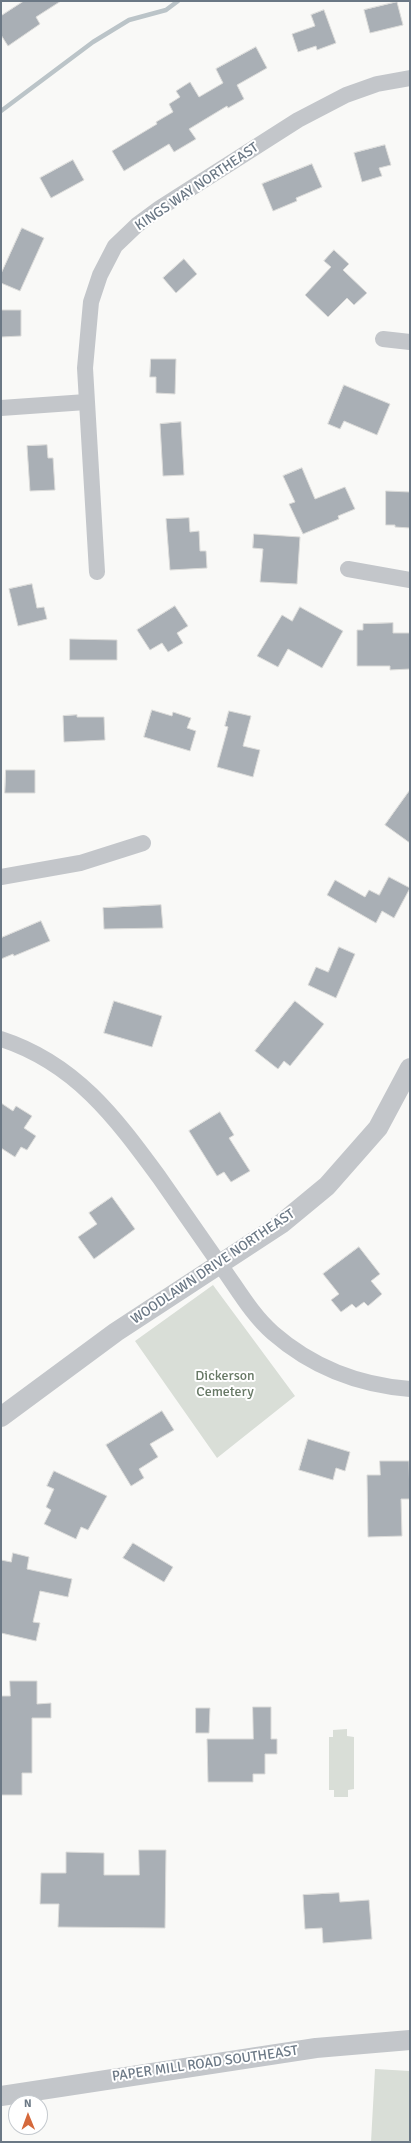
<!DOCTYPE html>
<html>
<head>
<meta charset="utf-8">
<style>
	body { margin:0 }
	#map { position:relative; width:411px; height:2143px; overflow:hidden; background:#f9f9f7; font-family:Signika,sans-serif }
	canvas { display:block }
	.frame { position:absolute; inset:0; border:2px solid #6b7885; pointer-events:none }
	.north { position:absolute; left:8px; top:2095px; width:40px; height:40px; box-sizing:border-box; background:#fff; border:1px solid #c4c9ce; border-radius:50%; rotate:359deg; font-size:11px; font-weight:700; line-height:16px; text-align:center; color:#6b7885 }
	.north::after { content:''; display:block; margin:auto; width:14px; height:18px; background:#d5693c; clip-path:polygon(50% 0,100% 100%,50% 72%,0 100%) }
</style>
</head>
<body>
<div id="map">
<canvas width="411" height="2143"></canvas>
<div class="frame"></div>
<div class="north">N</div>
</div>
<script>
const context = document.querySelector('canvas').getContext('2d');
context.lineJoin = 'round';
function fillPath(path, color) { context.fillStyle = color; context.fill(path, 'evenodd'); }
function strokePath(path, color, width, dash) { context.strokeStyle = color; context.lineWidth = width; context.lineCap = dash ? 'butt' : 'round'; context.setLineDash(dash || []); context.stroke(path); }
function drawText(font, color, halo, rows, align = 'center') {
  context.font = font + ' Signika,sans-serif'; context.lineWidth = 4; context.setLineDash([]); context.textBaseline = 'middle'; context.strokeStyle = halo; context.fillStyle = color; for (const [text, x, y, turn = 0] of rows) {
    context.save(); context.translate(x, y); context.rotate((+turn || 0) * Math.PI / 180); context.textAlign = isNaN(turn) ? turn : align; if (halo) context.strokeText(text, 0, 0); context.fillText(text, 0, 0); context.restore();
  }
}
const green = new Path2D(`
	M 213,1285 L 295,1396 L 217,1458 L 135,1341 Z
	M 347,1729 L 347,1736 L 354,1737 L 354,1789 L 348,1790 L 348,1797 L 334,1797 L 334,1790 L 329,1790 L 329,1737 L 333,1737 L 333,1730 Z
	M 375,2069 L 410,2071 L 410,2142 L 371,2142 Z`);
const stream = new Path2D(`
	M 1,111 L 93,42 L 129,20 L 166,10 L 178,1`);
const building = new Path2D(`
	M 24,1 L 61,1 L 36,17 L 40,24 L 8,46 L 1,35 L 1,16 Z
	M 397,2 L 403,25 L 370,33 L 364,10 Z
	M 324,10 L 336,43 L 317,50 L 316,46 L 298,52 L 292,34 L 315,26 L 311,15 Z
	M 256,47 L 267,68 L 237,85 L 244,99 L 228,108 L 227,106 L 189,129 L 196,139 L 174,152 L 169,144 L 124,171 L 112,151 L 157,124 L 156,122 L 173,112 L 169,104 L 180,97 L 176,91 L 190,82 L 199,97 L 223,83 L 216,69 Z
	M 385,145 L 391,165 L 379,168 L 382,176 L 362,182 L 354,153 Z
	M 73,160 L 84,180 L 51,198 L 40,178 Z
	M 312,164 L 322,187 L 296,198 L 297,201 L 273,211 L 262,184 Z
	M 22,228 L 44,238 L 20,291 L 1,283 L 1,274 Z
	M 334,250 L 349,264 L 343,270 L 367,293 L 354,305 L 347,298 L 328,317 L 305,295 L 331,267 L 324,261 Z
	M 184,259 L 197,274 L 176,293 L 163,278 Z
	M 1,310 L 21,310 L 21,336 L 1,337 Z
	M 151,359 L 176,359 L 175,394 L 156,393 L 156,377 L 150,377 Z
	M 344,385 L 390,404 L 377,435 L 344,421 L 340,429 L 328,424 Z
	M 181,422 L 184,475 L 163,476 L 160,424 Z
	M 47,445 L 48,458 L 53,458 L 55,490 L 30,491 L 27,446 Z
	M 302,468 L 315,499 L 345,487 L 355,509 L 338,516 L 339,519 L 303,534 L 289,504 L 295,502 L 283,476 Z
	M 386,491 L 410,492 L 410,528 L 395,527 L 395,525 L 386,525 Z
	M 189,518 L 190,532 L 199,531 L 200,551 L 206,551 L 207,568 L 170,570 L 166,519 Z
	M 254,534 L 300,537 L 297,584 L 260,582 L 263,549 L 253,548 Z
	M 32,584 L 37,608 L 44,607 L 47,619 L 18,626 L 9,589 Z
	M 175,606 L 188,626 L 177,633 L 183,643 L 168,652 L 162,643 L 150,650 L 137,630 Z
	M 300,607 L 343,631 L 322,668 L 288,649 L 278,667 L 257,656 L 282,615 L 292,621 Z
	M 393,623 L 393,633 L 410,633 L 410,669 L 390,670 L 390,666 L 357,666 L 357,630 L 363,630 L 363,624 Z
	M 70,639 L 117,640 L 117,660 L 70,660 Z
	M 152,710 L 172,716 L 173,712 L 191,718 L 187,728 L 196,731 L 190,751 L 144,737 Z
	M 229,711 L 251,716 L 243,746 L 260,750 L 253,777 L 217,767 L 228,727 L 225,726 Z
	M 77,715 L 77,717 L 104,717 L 105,740 L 64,742 L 63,716 Z
	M 6,770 L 35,770 L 35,793 L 5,793 Z
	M 410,790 L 410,843 L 385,825 Z
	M 389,877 L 410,888 L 394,918 L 382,911 L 376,923 L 327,895 L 335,880 L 365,897 L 369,890 L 379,895 Z
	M 161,905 L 163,928 L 104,929 L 103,908 Z
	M 41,921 L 50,941 L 14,956 L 13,954 L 1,959 L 1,938 Z
	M 339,947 L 355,954 L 336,998 L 308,985 L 316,967 L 328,972 Z
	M 114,1001 L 162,1016 L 152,1047 L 104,1033 Z
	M 295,1001 L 324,1024 L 290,1066 L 284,1061 L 278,1069 L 255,1051 Z
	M 1,1103 L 13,1111 L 16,1106 L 32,1116 L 24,1128 L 36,1136 L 27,1150 L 21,1147 L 15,1157 L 1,1148 Z
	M 220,1112 L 234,1135 L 229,1138 L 250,1171 L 231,1182 L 224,1172 L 217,1176 L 189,1131 Z
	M 112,1197 L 135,1229 L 94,1259 L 78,1237 L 97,1224 L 89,1213 Z
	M 359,1247 L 380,1274 L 371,1281 L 382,1294 L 368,1306 L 364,1302 L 356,1308 L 352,1304 L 341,1312 L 331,1300 L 339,1294 L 323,1274 Z
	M 162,1411 L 174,1430 L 150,1444 L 158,1457 L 139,1469 L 144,1478 L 131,1486 L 106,1445 Z
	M 308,1439 L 350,1452 L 345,1471 L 336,1468 L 333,1480 L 299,1470 Z
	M 380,1461 L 409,1461 L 410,1499 L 401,1499 L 402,1536 L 368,1537 L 367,1475 L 380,1475 Z
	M 54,1471 L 107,1496 L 88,1530 L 81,1527 L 76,1539 L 44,1524 L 51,1510 L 46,1507 L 54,1489 L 47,1486 Z
	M 133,1543 L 173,1567 L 164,1582 L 123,1558 Z
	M 13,1553 L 29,1557 L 27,1569 L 72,1579 L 68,1597 L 40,1591 L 33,1622 L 40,1623 L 36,1641 L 1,1633 L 1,1560 L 11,1562 Z
	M 10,1681 L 37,1681 L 37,1704 L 51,1703 L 51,1718 L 32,1718 L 32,1773 L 22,1773 L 22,1795 L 1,1795 L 1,1696 L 10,1696 Z
	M 253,1707 L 271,1707 L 271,1739 L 277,1739 L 277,1754 L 265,1754 L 265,1774 L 253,1774 L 253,1782 L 208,1782 L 207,1739 L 253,1739 Z
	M 196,1708 L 210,1708 L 209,1733 L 196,1733 Z
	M 139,1850 L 166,1850 L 165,1928 L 58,1927 L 59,1904 L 40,1904 L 41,1873 L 66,1873 L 66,1852 L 104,1853 L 104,1875 L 139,1875 Z
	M 339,1893 L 340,1902 L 369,1900 L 372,1939 L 323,1943 L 322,1928 L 305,1929 L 303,1895 Z`);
const minor = new Path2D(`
	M 383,339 L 410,342
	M 1,408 L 86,402
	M 348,569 L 410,580
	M 97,572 L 85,368 L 91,302 L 100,275 L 115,246 L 137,225 L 160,208 L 298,120 L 346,95 L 377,84 L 410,78
	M 1,877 L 80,863 L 143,843
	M 1,1039 C 75,1063 115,1117 159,1177 C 180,1207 201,1237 221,1266 C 237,1288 252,1315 273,1333 C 312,1367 359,1385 410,1389`);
const tertiary = new Path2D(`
	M 1,1417 L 116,1332 L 281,1224 L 327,1186 L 378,1128 L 410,1068
	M 1,2096 L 316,2048 L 410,2040`);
const streetNames = [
	["KINGS WAY NORTHEAST",197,187,-34],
	["WOODLAWN DRIVE NORTHEAST",213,1267,-34],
	["PAPER MILL ROAD SOUTHEAST",205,2064,-8]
];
const parkNames = [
	["Dickerson",225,1376],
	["Cemetery",225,1392]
];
fillPath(green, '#d9ded7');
strokePath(stream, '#bbc4c8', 4.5);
fillPath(building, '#a9afb5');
strokePath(building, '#dbdbd9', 1);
strokePath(minor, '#c3c6ca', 16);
strokePath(tertiary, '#c3c6ca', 20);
drawText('14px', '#6b7885', '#fff', streetNames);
drawText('14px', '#677865', '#fff', parkNames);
</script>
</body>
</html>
